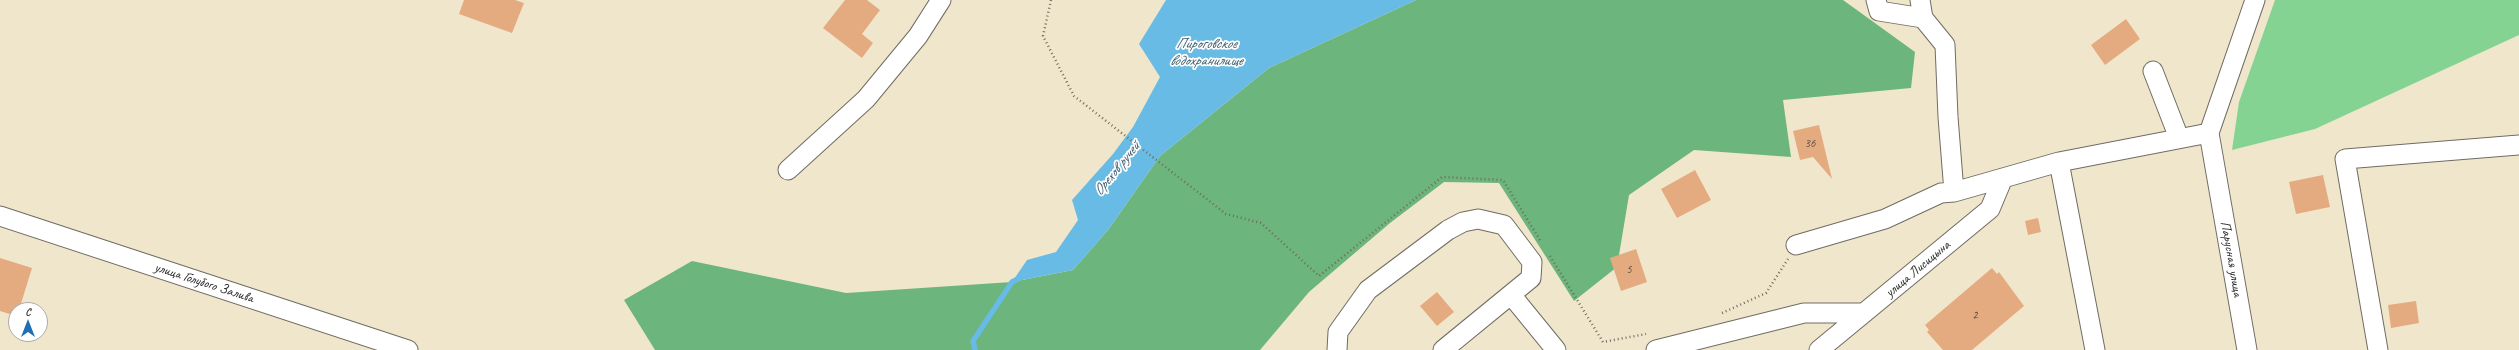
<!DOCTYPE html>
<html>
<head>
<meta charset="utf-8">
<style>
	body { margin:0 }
	#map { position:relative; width:2519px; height:350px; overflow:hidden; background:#f0e6cc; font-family:Caveat,sans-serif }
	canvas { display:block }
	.north { position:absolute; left:8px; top:302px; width:40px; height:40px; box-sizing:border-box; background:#fff; border:1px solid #aaa; border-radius:50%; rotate:0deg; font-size:11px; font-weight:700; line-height:16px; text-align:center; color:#2b2b2b }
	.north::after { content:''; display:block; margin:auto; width:14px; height:18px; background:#1f6fb2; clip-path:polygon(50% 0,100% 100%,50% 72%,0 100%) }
</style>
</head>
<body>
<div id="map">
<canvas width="2519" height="350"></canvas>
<div class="north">С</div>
</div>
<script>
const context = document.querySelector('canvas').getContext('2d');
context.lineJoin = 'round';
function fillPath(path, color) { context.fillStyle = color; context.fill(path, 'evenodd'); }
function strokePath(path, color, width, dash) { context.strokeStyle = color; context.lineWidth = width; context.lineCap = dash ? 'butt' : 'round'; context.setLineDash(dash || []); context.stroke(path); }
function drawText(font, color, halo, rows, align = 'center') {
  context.font = font + ' Caveat,sans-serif'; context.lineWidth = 3.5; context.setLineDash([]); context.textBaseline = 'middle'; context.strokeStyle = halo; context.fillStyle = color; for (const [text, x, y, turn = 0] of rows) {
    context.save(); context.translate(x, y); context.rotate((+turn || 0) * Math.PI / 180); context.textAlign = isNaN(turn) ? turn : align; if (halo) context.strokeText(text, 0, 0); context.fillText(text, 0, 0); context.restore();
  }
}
const green = new Path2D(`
	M 2275,0 L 2519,0 L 2519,35 L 2315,129 L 2232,150 L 2239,102 Z`);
const forest = new Path2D(`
	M 1416,0 L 1843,0 L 1915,52 L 1911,88 L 1783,100 L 1791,157 L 1694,150 L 1629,195 L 1617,267 L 1574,301 L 1499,183 L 1444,182 L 1390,223 L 1309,292 L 1260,350 L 655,350 L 624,300 L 692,261 L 846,293 L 1012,282 L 1073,270 L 1108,230 L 1160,156 L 1269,68 Z`);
const water = new Path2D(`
	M 1166,0 L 1416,0 L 1269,68 L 1160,156 L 1108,230 L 1073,270 L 1012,282 L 1027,260 L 1056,252 L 1078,220 L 1072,200 L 1113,154 L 1133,127 L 1160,77 L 1139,44 Z`);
const stream = new Path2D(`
	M 975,350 L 973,341 L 1012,282 L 1018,279`);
const building = new Path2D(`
	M 464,0 L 515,0 L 524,3 L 512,33 L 459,14 Z
	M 845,0 L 867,0 L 880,10 L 862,34 L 873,43 L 862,58 L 823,28 Z
	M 2126,19 L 2140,39 L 2105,65 L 2091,45 Z
	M 1819,125 L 1832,179 L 1813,157 L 1800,160 L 1793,131 Z
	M 1695,170 L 1711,200 L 1677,218 L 1661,189 Z
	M 2323,175 L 2330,207 L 2296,214 L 2289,182 Z
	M 2038,218 L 2041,232 L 2028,235 L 2025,221 Z
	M 1636,249 L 1647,282 L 1621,291 L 1610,258 Z
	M 0,258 L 32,268 L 19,310 L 16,310 L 16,316 L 0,311 Z
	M 1992,268 L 1997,274 L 1999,272 L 2024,306 L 1972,350 L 1943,350 L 1927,332 L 1929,330 L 1925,325 Z
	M 1437,292 L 1454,312 L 1437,326 L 1420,306 Z
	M 2416,301 L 2419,323 L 2391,328 L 2388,305 Z`);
const path = new Path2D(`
	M 1051,0 L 1043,36 L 1074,96 L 1226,214 L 1261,223 L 1319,276 L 1442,177 L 1503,180 L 1540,240
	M 1550,256 L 1603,342 L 1646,334
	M 1722,313 L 1766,293 L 1788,259`);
const minor = new Path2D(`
	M 1876,0 L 1879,11 L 1923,18
	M 1920,0 L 1923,18 L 1945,45 L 1948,117 L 1954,192
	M 2153,71 L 2179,138
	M 2059,162 L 2095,350
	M 788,170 L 866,99 L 918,36 L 941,0
	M 0,216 L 408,350
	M 1796,245 L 1885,219 L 1941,193 L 1954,192 L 2059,162 L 2209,133
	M 1512,296 L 1556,350
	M 1337,350 L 1338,332 L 1368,290 L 1448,230 L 1463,222 L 1478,219 L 1504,225 L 1532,262 L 1531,278 L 1443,350
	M 1656,350 L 1804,313 L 1864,313
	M 1819,350 L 1990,209 L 2003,178
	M 2247,350 L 2209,133 L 2255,0
	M 2378,350 L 2345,159 L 2519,145`);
const numberNames = [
	["36",1810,144],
	["5",1629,270],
	["2",1975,316]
];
const streetNames = [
	["Парусная улица",2231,259,80],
	["улица Лисицына",1918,269,-40],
	["улица Голубого Залива",204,283,18]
];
const waterNames = [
	["Пироговское",1206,44],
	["водохранилище",1206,61],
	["Орехов ручей",1117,169,-51]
];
fillPath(green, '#85d392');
fillPath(forest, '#6cb57c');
fillPath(water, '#68bbe4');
strokePath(stream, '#68bbe4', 5.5);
fillPath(building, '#e5ab80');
strokePath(minor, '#706c63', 21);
strokePath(path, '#706c63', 2.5, [1, 3]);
strokePath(minor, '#fff', 19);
drawText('12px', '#5a4b40', null, numberNames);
drawText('14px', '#2b2b2b', '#fff', streetNames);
drawText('italic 15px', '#405d6c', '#fff', waterNames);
</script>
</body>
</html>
